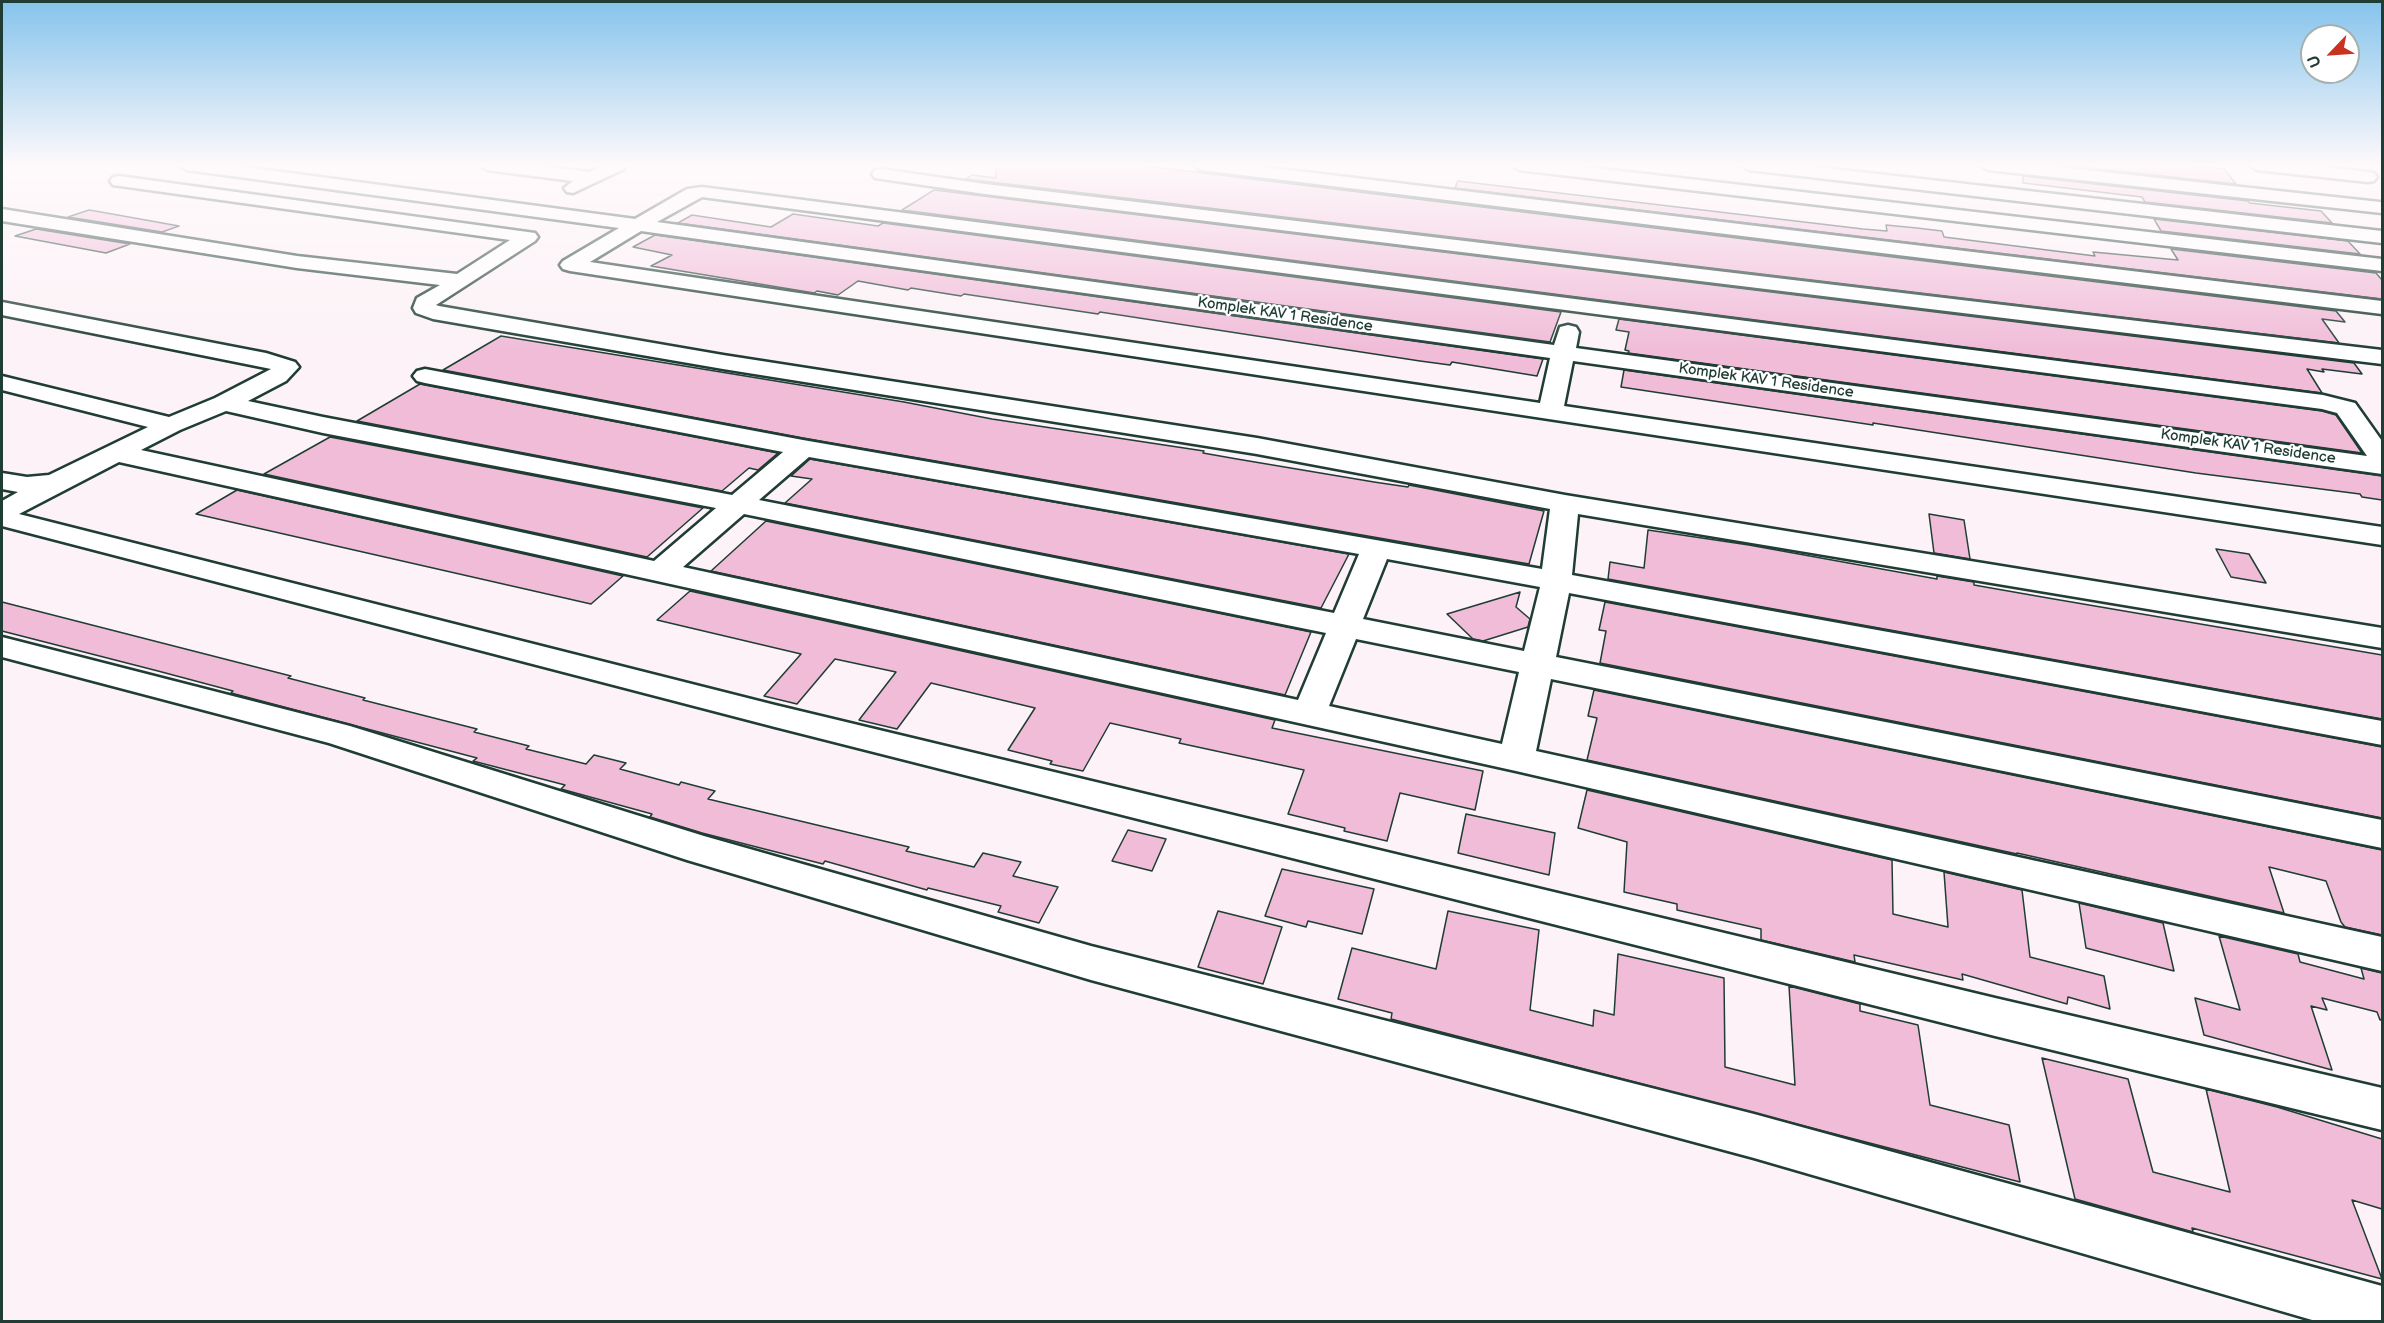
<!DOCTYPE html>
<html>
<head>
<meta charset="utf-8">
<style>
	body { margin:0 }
	#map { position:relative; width:2384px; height:1323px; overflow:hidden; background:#fcf2f7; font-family:"Balsamiq Sans",sans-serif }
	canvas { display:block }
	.frame { position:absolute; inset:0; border:3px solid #1f3d34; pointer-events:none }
	.north { position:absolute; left:2300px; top:24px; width:60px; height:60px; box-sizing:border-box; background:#fff; border:2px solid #a5b1ae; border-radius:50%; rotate:245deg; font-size:16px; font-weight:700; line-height:24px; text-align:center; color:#1f3d34 }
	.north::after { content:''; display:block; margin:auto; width:21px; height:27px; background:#c8321e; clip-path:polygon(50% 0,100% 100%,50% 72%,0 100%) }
</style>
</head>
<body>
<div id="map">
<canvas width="2384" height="1323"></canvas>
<div class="frame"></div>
<div class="north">U</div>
</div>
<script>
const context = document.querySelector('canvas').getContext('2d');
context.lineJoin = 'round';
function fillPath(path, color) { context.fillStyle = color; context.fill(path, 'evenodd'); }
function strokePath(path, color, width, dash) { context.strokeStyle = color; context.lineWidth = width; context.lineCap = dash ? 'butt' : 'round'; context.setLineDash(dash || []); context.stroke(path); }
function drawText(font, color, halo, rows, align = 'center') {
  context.font = font + ' "Balsamiq Sans",sans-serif'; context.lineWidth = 4.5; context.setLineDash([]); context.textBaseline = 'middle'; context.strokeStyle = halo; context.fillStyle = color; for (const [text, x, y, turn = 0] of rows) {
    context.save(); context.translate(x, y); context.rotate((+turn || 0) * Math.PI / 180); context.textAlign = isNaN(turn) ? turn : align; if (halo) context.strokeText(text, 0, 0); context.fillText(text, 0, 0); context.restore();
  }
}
const building = new Path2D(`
	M 996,165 L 1138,165 L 1211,174 L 2336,311 L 2345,322 L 2322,319 L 2339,343 L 966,179 L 972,175 L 996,178 Z
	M 2063,165 L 2187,165 L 2224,169 L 2236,184 Z
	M 2023,176 L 2248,201 L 2250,203 L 2321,211 L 2332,223 L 2145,202 L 2142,197 L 2023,183 Z
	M 1458,181 L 1863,229 L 1887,231 L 1886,225 L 1917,228 L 1942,231 L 1944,237 L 2095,256 L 2093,252 L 2178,260 L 2171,249 L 2376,273 L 2382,280 L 2382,299 L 1455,188 Z
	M 934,190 L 2354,363 L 2362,374 L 2322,369 L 2324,372 L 2307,369 L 2322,393 L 902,210 Z
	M 89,210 L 101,212 L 179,226 L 162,232 L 68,217 Z
	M 793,214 L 878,226 L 883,223 L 1561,312 L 1550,342 L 678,223 L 692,215 L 771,227 Z
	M 2154,219 L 2348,241 L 2360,254 L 2161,231 Z
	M 36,229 L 130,244 L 106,253 L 15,236 Z
	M 655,235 L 1543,359 L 1537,376 L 1452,362 L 1450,365 L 1420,361 L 1100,312 L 1098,314 L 964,294 L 961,296 L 911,288 L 908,290 L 858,281 L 838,295 L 817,291 L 814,293 L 651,266 L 672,255 L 633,247 Z
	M 1619,319 L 2322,411 L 2336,415 L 2362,453 L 1628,353 L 1629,351 L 1625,350 L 1629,332 L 1616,330 Z
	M 501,336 L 904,402 L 992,419 L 1204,451 L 1203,453 L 1237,459 L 1374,482 L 1408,487 L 1409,485 L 1544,511 L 1529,564 L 803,438 L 443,370 Z
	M 1624,370 L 2382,476 L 2382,500 L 2362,497 L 2360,494 L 2196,473 L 1873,423 L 1873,425 L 1621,387 Z
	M 420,384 L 425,385 L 778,453 L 758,470 L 749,468 L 722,491 L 357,421 Z
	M 330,437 L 703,508 L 647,557 L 264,474 Z
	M 810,459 L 1349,554 L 1321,608 L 785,503 L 812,479 L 791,476 Z
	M 237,490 L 623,576 L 591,604 L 196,514 Z
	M 1929,514 L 1964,520 L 1970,559 L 1934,553 Z
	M 766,521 L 1311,632 L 1285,695 L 711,571 Z
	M 1648,530 L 1749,545 L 1937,579 L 1937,576 L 1974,582 L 1974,585 L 2048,598 L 2382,655 L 2382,719 L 1608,579 L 1610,562 L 1644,568 Z
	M 2216,549 L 2249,554 L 2266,583 L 2231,577 Z
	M 690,591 L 1275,720 L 1272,728 L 1483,771 L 1475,810 L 1400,793 L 1387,841 L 1344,831 L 1345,828 L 1288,814 L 1304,770 L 1179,743 L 1181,739 L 1110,723 L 1083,771 L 1050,764 L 1052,761 L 1008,750 L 1035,708 L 931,683 L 897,729 L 859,720 L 896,672 L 835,659 L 797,704 L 764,696 L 801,654 L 657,620 Z
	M 1520,592 L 1516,607 L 1530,619 L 1528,627 L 1483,641 L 1473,639 L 1447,614 Z
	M 2,602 L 291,676 L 288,678 L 365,698 L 363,700 L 477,729 L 474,732 L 529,746 L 526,749 L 586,764 L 594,755 L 626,763 L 620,769 L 679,785 L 681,782 L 715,791 L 708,799 L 909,847 L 906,851 L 974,867 L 983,853 L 1021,862 L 1013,876 L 1058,887 L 1039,923 L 998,912 L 1001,906 L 928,888 L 927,890 L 825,861 L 823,864 L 702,833 L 650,817 L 652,814 L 561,789 L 565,785 L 473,761 L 477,758 L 231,693 L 233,691 L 158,671 L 2,631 Z
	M 1605,602 L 2382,747 L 2382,818 L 1600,663 L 1606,631 L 1599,630 Z
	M 1594,690 L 2382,850 L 2382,935 L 2345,927 L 2341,922 L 2326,881 L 2269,867 L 2284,913 L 2017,853 L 2017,854 L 1587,760 L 1597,718 L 1588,716 Z
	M 1587,790 L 1892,860 L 1893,914 L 1948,927 L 1944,872 L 2022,890 L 2030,957 L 2104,976 L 2110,1009 L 2068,997 L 2067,1004 L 1962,974 L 1963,980 L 1854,955 L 1855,962 L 1761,940 L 1761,929 L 1677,910 L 1677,904 L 1624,892 L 1627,842 L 1578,828 Z
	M 1466,814 L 1555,833 L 1549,875 L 1458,853 Z
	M 1128,830 L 1166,839 L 1152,871 L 1112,861 Z
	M 1282,869 L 1374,889 L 1362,934 L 1308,921 L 1306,927 L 1265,916 Z
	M 2079,903 L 2163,923 L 2174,971 L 2086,948 Z
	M 1218,911 L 1282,927 L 1263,984 L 1198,967 Z
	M 1448,911 L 1539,930 L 1530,1010 L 1593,1026 L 1594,1010 L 1614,1015 L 1618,954 L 1724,978 L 1725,1067 L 1795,1085 L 1789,986 L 1860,1004 L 1860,1011 L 1918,1025 L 1930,1105 L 2009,1125 L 2020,1182 L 1391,1019 L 1392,1013 L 1338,999 L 1352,948 L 1436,969 Z
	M 2219,936 L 2298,954 L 2300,962 L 2364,979 L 2361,968 L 2382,973 L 2382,1019 L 2380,1020 L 2377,1012 L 2322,998 L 2327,1010 L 2311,1006 L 2332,1070 L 2204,1035 L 2195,998 L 2240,1010 Z
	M 2042,1058 L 2128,1079 L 2153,1172 L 2230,1192 L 2206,1089 L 2277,1107 L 2382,1139 L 2382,1209 L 2352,1200 L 2382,1279 L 2192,1228 L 2193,1232 L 2075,1199 Z`);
const street = new Path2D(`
	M 179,165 L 230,165 L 635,219 L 687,189 L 702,187 L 2323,395 L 2355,403 L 2382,441 L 2382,474 L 1573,361 L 1564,406 L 2382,527 L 2382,545 L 570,271 L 563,269 L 560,265 L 563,261 L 619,228 L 187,170 ZM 702,197 L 2322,409 L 2337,413 L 2367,456 L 1576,348 L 1579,332 L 1576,327 L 1568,325 L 1560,327 L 1554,345 L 657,222 ZM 641,231 L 1550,358 L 1540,403 L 590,262 Z
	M 479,165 L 532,165 L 590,172 L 604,165 L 626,165 L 624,169 L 573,193 L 567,192 L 564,188 L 573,181 L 487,170 Z
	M 1193,165 L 1247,165 L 2382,301 L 2382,314 L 1201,170 Z
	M 1511,165 L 1568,165 L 2382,259 L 2382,271 L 1519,170 Z
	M 1741,165 L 1798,165 L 2382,231 L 2382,243 L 1749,170 Z
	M 1980,165 L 2039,165 L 2380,202 L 2382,203 L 2382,213 L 1988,170 Z
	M 2249,165 L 2309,165 L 2368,172 L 2374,173 L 2377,177 L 2374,181 L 2368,182 L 2257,170 Z
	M 881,169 L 985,184 L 2382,350 L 2382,364 L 985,194 L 875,178 L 872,174 L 875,170 Z
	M 119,176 L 535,233 L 538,237 L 535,241 L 436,305 L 439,306 L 723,355 L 1257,438 L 1565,495 L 2382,628 L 2382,648 L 1578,514 L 1572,575 L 2382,721 L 2382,745 L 1569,593 L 1556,657 L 2382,820 L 2382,848 L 1551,679 L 1536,751 L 2382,937 L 2382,971 L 1516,771 L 119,462 L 19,514 L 775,705 L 1995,998 L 2382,1088 L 2382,1130 L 1995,1036 L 775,727 L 2,526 L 2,501 L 18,492 L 2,489 L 2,473 L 27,477 L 49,475 L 148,427 L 2,390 L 2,376 L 169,417 L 215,398 L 271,369 L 2,315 L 2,302 L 266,353 L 295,362 L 299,367 L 286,381 L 248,401 L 323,417 L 732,495 L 783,452 L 425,383 L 417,381 L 413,376 L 417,371 L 425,369 L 803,440 L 1542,569 L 1550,509 L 1257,454 L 723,369 L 433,319 L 416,313 L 413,308 L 417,298 L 440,285 L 297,268 L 2,221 L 2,209 L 297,256 L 457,274 L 510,240 L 113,185 L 110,181 L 113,177 ZM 226,411 L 323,433 L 716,508 L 654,561 L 141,450 L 180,430 ZM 809,457 L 1359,554 L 1334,613 L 759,500 ZM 744,514 L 1326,633 L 1298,700 L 683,567 ZM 1387,559 L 1540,587 L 1524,651 L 1363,619 ZM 1356,639 L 1519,672 L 1502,744 L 1329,706 Z
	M 2,637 L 350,726 L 704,836 L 1091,946 L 1754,1114 L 2382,1286 L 2382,1322 L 2319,1322 L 1754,1158 L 1091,980 L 687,860 L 329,743 L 2,657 Z`);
const farStreetnames = [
	["Komplek KAV 1 Residence",1285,315,8],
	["Komplek KAV 1 Residence",1766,381,8],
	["Komplek KAV 1 Residence",2248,447,8]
];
fillPath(building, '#f0bcd8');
strokePath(building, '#1f3d34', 1.5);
strokePath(street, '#1f3d34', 5);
fillPath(street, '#fff');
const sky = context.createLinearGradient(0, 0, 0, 351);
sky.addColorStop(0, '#85c3ec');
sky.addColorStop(0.47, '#fef9fb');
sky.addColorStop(1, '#fef9fb00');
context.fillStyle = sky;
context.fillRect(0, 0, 2384, 351);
drawText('15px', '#1f3d34', '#fff', farStreetnames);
</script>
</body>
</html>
